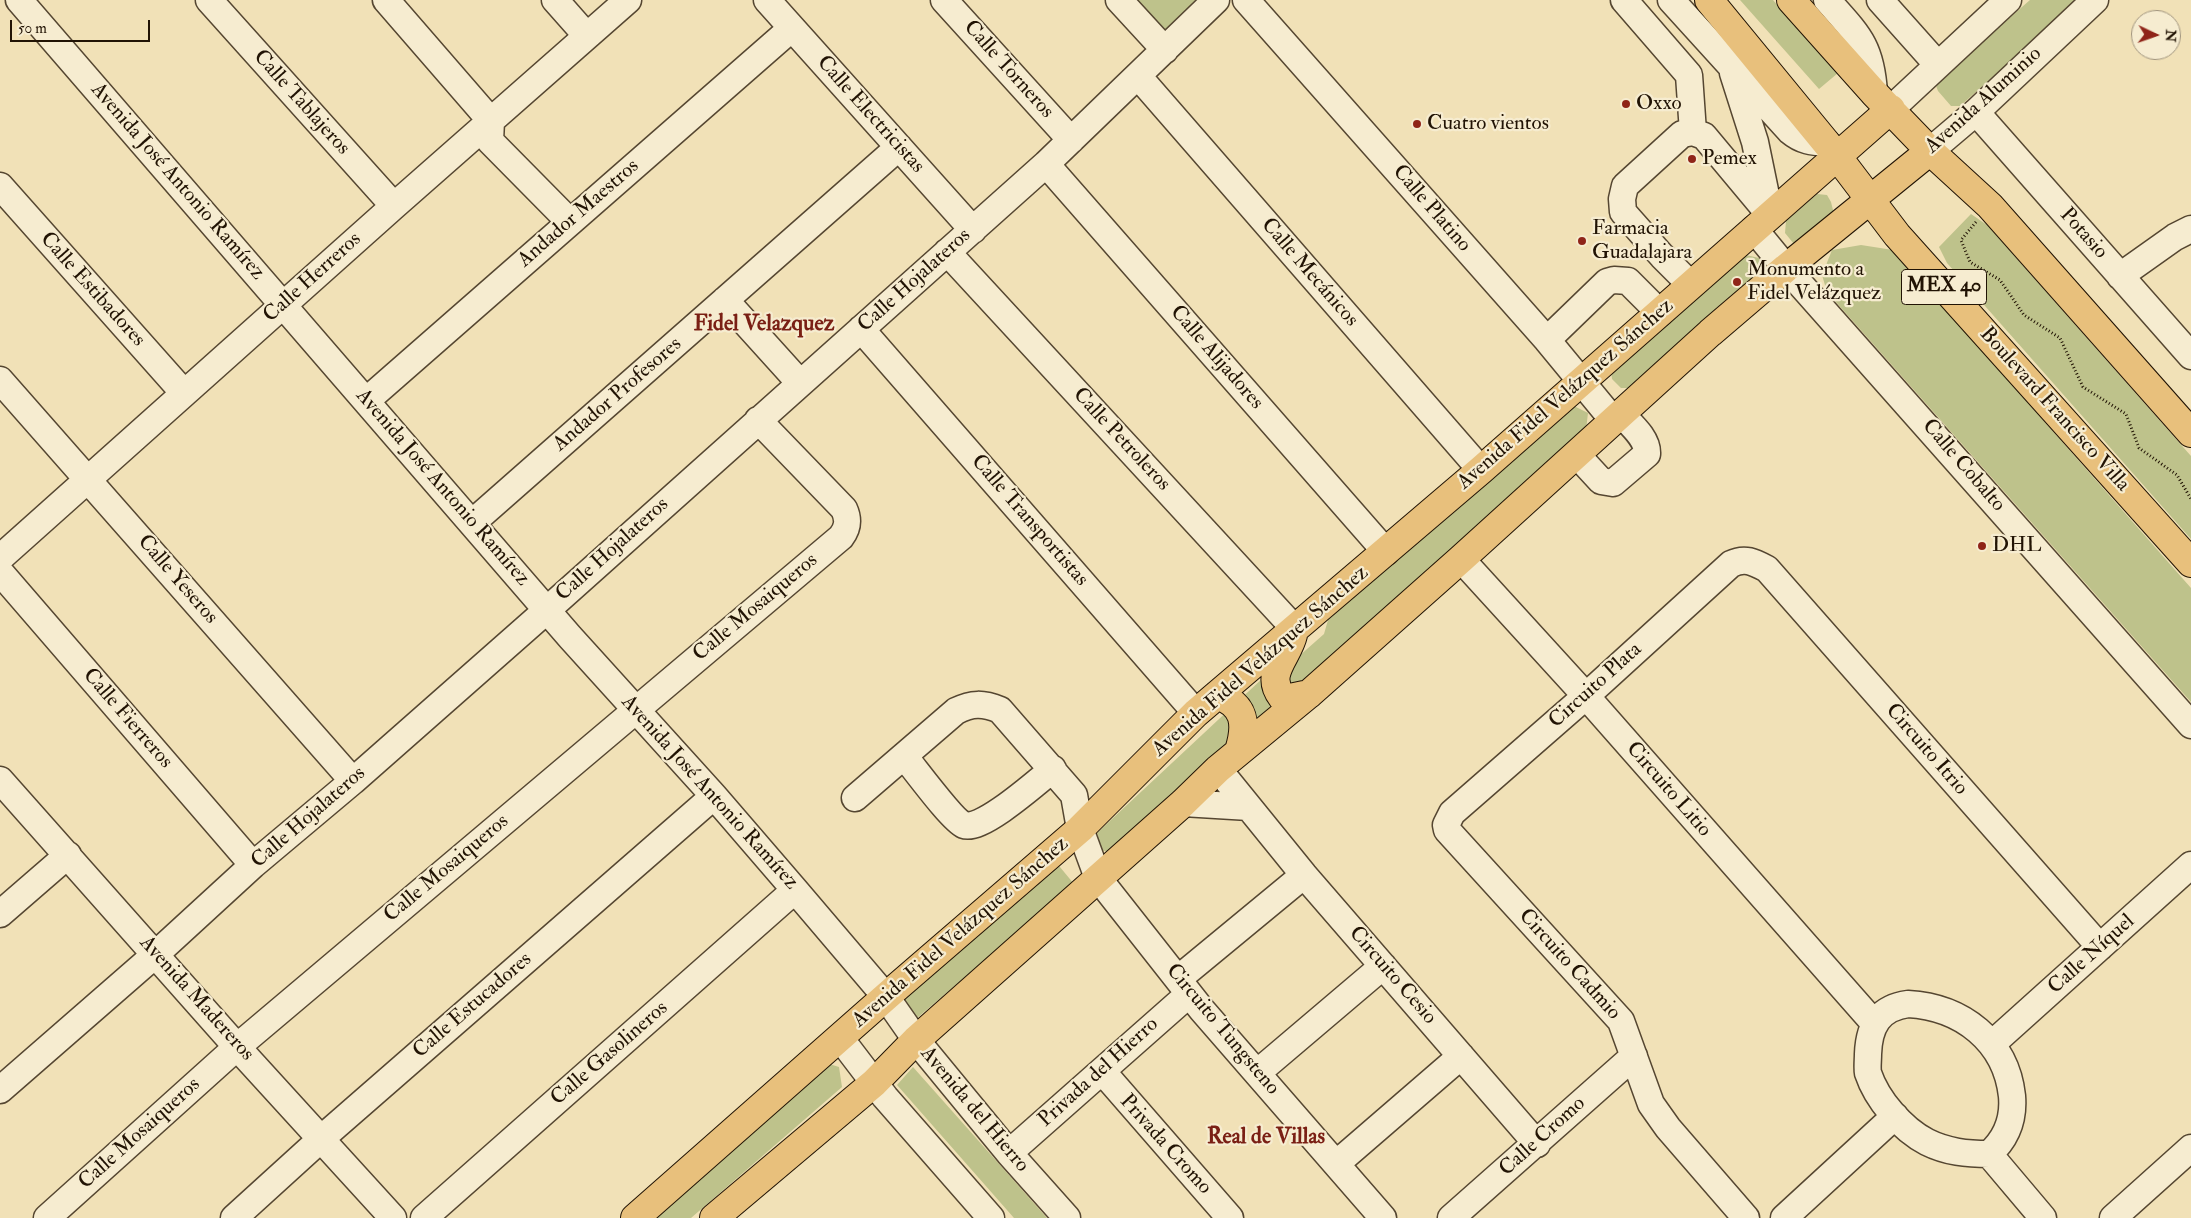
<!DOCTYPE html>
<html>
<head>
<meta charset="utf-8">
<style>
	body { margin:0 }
	#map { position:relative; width:2191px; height:1218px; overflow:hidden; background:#f1e1b7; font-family:"IM FELL Double Pica",serif }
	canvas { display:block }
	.north { position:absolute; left:2131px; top:10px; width:50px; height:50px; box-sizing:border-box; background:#f6ecd0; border:1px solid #a1957e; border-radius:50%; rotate:93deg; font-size:14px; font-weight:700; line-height:20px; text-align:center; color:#211304 }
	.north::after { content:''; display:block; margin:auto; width:18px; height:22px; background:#8f2418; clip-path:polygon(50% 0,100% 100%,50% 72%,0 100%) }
	.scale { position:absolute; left:10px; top:20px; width:140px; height:22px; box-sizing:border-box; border:2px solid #211304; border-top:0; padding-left:6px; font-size:15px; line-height:18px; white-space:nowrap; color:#211304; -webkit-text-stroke:4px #f6ecd0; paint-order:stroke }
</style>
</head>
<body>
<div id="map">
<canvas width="2191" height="1218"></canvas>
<div class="north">N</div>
<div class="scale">50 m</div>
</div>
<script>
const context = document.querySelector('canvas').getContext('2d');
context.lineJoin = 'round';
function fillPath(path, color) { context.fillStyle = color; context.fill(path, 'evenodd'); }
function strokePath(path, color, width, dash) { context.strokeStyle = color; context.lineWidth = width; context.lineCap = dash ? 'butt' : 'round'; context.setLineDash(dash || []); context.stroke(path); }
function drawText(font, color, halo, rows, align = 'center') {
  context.font = font + ' "IM FELL Double Pica",serif'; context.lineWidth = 4.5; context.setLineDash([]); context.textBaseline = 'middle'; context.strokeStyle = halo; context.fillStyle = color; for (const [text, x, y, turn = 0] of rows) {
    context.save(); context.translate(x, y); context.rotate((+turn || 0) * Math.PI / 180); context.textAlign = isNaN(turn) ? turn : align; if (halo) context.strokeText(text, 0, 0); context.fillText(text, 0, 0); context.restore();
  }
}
const green = new Path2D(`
	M 1132,0 L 1207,0 L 1165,37 Z
	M 1740,0 L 1773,0 L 1838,73 L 1819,89 Z
	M 2030,0 L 2080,0 L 1960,106 L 1951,106 L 1938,91 L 1935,83 Z
	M 1817,194 L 1827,195 L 1831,202 L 1834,214 L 1806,243 L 1794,244 L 1785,233 L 1786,221 Z
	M 1971,214 L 1987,225 L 2191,456 L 2191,539 L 1947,263 L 1939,247 Z
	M 1861,245 L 1893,250 L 2191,588 L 2191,702 L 1827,292 L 1822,275 L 1832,250 Z
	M 1746,255 L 1759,258 L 1763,264 L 1760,281 L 1635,388 L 1621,388 L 1612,379 L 1611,371 Z
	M 1572,405 L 1588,413 L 1586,430 L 1298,685 L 1282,683 L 1281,672 L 1324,634 L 1328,620 Z
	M 1264,677 L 1278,705 L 1114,853 L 1100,850 L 1097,833 Z
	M 1055,861 L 1074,884 L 917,1018 L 898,995 Z
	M 826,1063 L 839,1067 L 842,1087 L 691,1218 L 646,1218 Z
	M 913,1067 L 1047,1218 L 1014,1218 L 897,1085 Z`);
const path = new Path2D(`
	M 1976,222 L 1961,240 L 1970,262 L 2000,280 L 2024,315 L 2060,338 L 2083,387 L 2126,414 L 2139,448 L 2177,475 L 2191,499`);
const minor = new Path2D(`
	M 19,0 L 570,637 L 714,796 L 795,890 L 886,997 L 916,1040 L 1009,1153 L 1067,1218
	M 209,0 L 394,206
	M 386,0 L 491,121 L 490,141 L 570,222
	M 555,0 L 586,35
	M 767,0 L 973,230
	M 944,0 L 1071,140
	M 1119,0 L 1165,50
	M 1246,0 L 1547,340 L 1613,420
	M 1624,0 L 1689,75 L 1693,132
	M 1671,0 L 1790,131 C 1802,141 1812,142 1827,143
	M 1827,0 C 1858,35 1871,45 1874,93
	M 1880,0 L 1937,64
	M 1733,73 L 1755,142 L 1769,210
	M 1138,76 L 1481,470
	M 1891,109 L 2008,0
	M 1976,112 L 2191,356
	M 1930,151 L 1976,112 L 2095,0
	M 1046,164 L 1386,552
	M 0,186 L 184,393
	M 1754,229 L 1786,268 L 2191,725
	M 947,252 L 1294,628
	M 2120,276 L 2175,237 L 2191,229
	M 1691,285 L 1662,256 L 1623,212 L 1622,199 L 1625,186 L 1682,134 L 1693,132 L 1704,136 L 1770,215
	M 725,300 L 800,383
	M 861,329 L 1196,713
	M 1547,340 L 1607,282 L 1614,280 L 1628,281 L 1660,313
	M 0,380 L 353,781
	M 366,401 L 792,28
	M 1577,455 L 1601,481 L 1613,483 L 1647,454 C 1648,438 1630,424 1620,413
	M 472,523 L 899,147
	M 0,558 L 394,206 L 628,0
	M 1461,559 L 1586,696 L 1874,1023
	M 0,572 L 253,865
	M 904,756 C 915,769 952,820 964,825 C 981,832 1038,781 1053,769
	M 1218,769 L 1304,875 L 1537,1144
	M 0,780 L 237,1047 L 393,1218
	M 855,798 L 956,711 C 972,703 983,703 1000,710 L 1074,795 L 1080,829 L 1098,878 L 1202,1010 L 1383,1218
	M 1183,803 L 1249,807
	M 0,914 L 68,855
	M 1178,979 L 1304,875
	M 1908,1004 C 1962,1007 2006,1041 2012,1096 C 2014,1119 2006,1139 1989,1154 C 1967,1154 1947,1152 1927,1142 C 1902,1129 1877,1100 1868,1073 C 1867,1068 1868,1060 1868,1054 C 1869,1026 1879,1008 1908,1004 Z
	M 840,1038 L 885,1097 L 991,1218
	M 1992,1044 L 2191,865
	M 1102,1071 L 1230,1218
	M 1257,1073 L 1383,966
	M 0,1090 L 156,954 L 253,865 L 353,781 L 547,610 L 1046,164 L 1216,0
	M 1009,1153 L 1189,994
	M 1989,1154 L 2043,1218
	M 1336,1164 L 1461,1056
	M 47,1218 L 237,1047 L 841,537 C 848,528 849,520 844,509 L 758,420
	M 234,1218 L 322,1138 L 714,796
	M 424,1218 L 795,890
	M 1451,1218 L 1634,1056
	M 1746,1218 L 1668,1128 L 1651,1104 L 1621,1021 L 1447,830 L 1446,825 L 1452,813 L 1586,696 L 1731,564 C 1745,557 1754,562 1767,569 L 2100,947
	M 1784,1218 L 1895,1116
	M 2113,1218 L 2191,1148`);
const major = new Path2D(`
	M 1709,0 L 1837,156 L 1897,235 L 2191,563
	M 1791,0 L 1874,93 L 1930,151 L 1990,206 L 2191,433
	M 1293,635 C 1288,657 1264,674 1282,697 L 1290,698 L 1309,694
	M 1217,695 C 1246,705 1247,725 1239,751
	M 635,1218 L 897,987 L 1080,829 L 1196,713 L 1481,470 L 1891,109
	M 714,1218 L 874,1083 L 916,1040 L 1183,803 L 1218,769 L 1309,694 L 1461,559 L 1710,333 L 1786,268 L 1930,151`);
const markers = [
	[1626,104,5,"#8f2418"],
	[1417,124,5,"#8f2418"],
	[1692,159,5,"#8f2418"],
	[1582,241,5,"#8f2418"],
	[1737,282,5,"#8f2418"],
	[1982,546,5,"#8f2418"]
];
const shields = [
	[1944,287,85]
];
const shieldNames = [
	["MEX 40",1944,287]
];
const streetNames = [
	["Calle Torneros",1008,70,48],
	["Avenida Aluminio",1984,101,-42],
	["Calle Tablajeros",301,103,48],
	["Calle Electricistas",870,115,48],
	["Avenida José Antonio Ramírez",177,182,49],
	["Calle Platino",1431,209,49],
	["Andador Maestros",579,214,-41],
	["Potasio",2083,234,48],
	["Calle Mecánicos",1309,273,49],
	["Calle Herreros",313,278,-42],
	["Calle Hojalateros",915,281,-42],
	["Calle Estibadores",92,290,48],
	["Calle Alijadores",1216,358,49],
	["Andador Profesores",618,395,-41],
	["Avenida Fidel Velázquez Sánchez",1566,395,-41],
	["Boulevard Francisco Villa",2054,410,48],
	["Calle Petroleros",1121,440,47],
	["Calle Cobalto",1963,466,49],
	["Avenida José Antonio Ramírez",442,488,49],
	["Calle Transportistas",1029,521,49],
	["Calle Hojalateros",613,550,-42],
	["Calle Yeseros",177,580,49],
	["Calle Mosaiqueros",756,608,-40],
	["Avenida Fidel Velázquez Sánchez",1261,662,-41],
	["Circuito Plata",1596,686,-42],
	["Calle Fierreros",127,719,49],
	["Circuito Itrio",1926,750,49],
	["Circuito Litio",1668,790,49],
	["Avenida José Antonio Ramírez",709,793,48],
	["Calle Hojalateros",309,818,-41],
	["Calle Mosaiqueros",447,869,-40],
	["Avenida Fidel Velázquez Sánchez",961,933,-41],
	["Calle Níquel",2092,955,-42],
	["Circuito Cadmio",1569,965,48],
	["Circuito Cesio",1392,976,49],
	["Avenida Madereros",196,999,48],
	["Calle Estucadores",473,1006,-41],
	["Circuito Tungsteno",1222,1030,50],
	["Calle Gasolineros",610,1054,-41],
	["Privada del Hierro",1099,1073,-42],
	["Avenida del Hierro",974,1110,50],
	["Calle Mosaiqueros",140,1134,-42],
	["Calle Cromo",1543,1137,-42],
	["Privada Cromo",1165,1145,48]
];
const poiNames = [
	["Oxxo",1636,104],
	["Cuatro vientos",1427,124],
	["Pemex",1702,159],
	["Farmacia",1592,229],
	["Guadalajara",1592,253],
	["Monumento a",1747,270],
	["Fidel Velázquez",1747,294],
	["DHL",1992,546]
];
const neighbourhoodNames = [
	["Fidel Velazquez",764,325],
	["Real de Villas",1266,1138]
];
fillPath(green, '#bec28b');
strokePath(minor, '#554631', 29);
strokePath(major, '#211304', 30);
strokePath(path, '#211304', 3, [1, 2.5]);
strokePath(minor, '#f6ecd0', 26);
strokePath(major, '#e8c07c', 28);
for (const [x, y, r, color] of markers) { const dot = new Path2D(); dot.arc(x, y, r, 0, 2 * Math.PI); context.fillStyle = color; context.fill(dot); strokePath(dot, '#f6ecd0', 2); }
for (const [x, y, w] of shields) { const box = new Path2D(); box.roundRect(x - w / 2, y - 17.5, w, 35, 4); context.fillStyle = '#f6ecd0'; context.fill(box); strokePath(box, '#211304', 1); }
drawText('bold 20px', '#211304', null, shieldNames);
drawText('21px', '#211304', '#f6ecd0', streetNames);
drawText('21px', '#211304', '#f6ecd0', poiNames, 'left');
drawText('bold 22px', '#7a1f14', '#f6ecd0', neighbourhoodNames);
</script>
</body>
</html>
